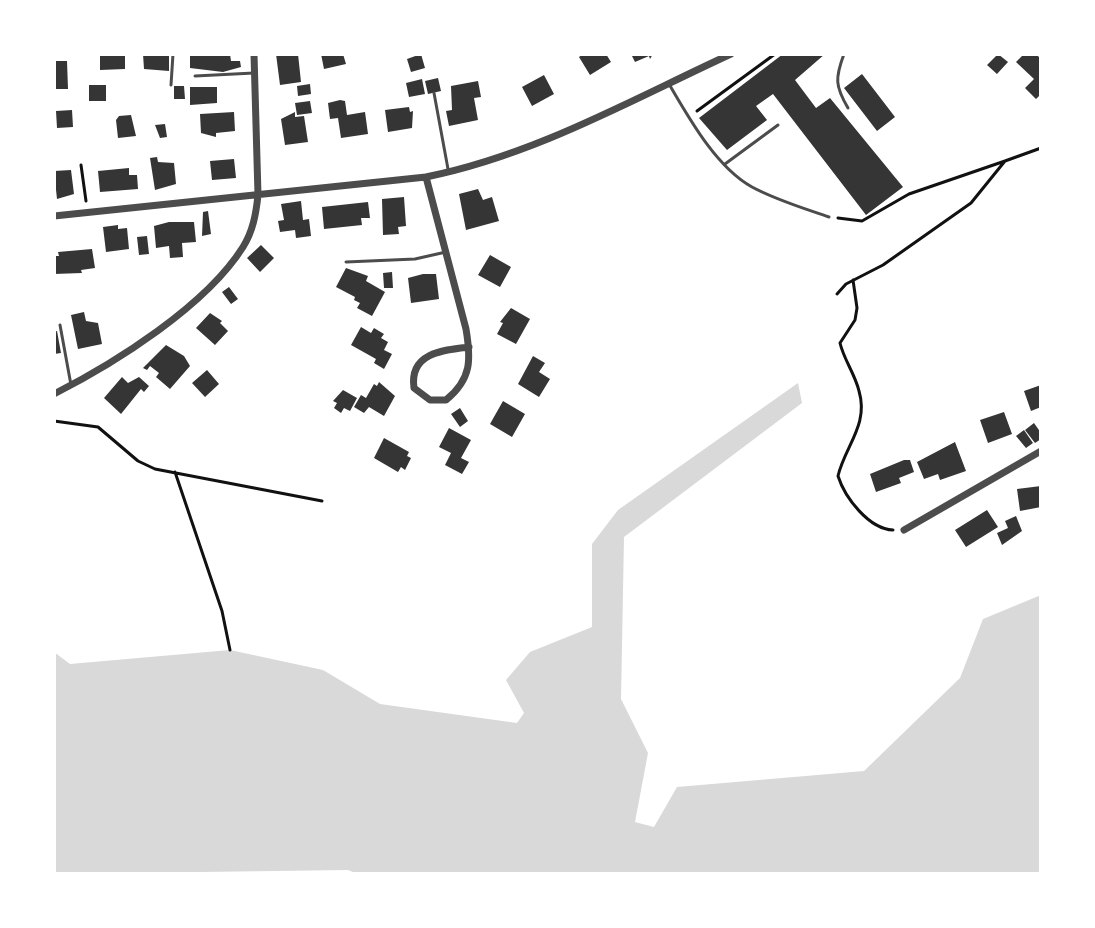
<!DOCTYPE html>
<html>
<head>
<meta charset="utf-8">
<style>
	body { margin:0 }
	#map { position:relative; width:1095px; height:928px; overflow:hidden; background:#fff; font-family:Figtree,sans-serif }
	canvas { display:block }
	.frame { position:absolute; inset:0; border:56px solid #fff; pointer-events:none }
</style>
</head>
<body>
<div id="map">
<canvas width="1095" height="928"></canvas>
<div class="frame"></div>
</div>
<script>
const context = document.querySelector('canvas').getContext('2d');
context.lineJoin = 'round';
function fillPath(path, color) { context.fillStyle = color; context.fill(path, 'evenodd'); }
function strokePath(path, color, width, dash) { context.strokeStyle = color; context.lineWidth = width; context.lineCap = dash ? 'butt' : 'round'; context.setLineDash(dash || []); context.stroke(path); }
const water = new Path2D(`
	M 798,383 L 802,403 L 624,537 L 621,699 L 648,753 L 635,822 L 654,827 L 677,787 L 864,771 L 960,678 L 983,619 L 1041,595 L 1041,874 L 358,874 L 348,870 L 54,874 L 54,652 L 70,664 L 230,650 L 323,670 L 380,704 L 517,723 L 524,713 L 506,680 L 530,652 L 592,627 L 592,544 L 618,510 Z`);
const building = new Path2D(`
	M 100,54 L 125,54 L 125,69 L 100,70 Z
	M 143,54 L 169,54 L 169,71 L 144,69 Z
	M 190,54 L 230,54 L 231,61 L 240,61 L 241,67 L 223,72 L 190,68 Z
	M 276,54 L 298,54 L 301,82 L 280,85 Z
	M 321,54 L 343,54 L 346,64 L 324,69 Z
	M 421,54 L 425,68 L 411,72 L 407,59 Z
	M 583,54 L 606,54 L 611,62 L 590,75 L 579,57 Z
	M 631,54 L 653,54 L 650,59 L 649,56 L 635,62 Z
	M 783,54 L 825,54 L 795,80 L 816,108 L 830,98 L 903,187 L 866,215 L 773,94 L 756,106 L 767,120 L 727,150 L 699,118 Z
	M 998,54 L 1008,62 L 997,74 L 987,65 Z
	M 1024,54 L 1036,54 L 1041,59 L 1041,94 L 1036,99 L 1025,88 L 1034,79 L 1016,62 Z
	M 54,61 L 67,61 L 68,89 L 54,89 Z
	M 862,74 L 895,117 L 877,131 L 844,88 Z
	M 544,75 L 554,94 L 532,106 L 522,87 Z
	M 438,78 L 441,91 L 428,94 L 425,81 Z
	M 422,79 L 425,94 L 409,97 L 406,83 Z
	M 478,81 L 481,97 L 474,98 L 478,120 L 449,126 L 446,111 L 452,110 L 451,86 Z
	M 310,84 L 311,94 L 298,96 L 297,86 Z
	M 89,85 L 106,85 L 106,101 L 89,101 Z
	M 174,86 L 184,86 L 185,99 L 174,99 Z
	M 190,87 L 217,87 L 217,103 L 190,105 Z
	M 340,100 L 345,101 L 347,115 L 365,112 L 368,134 L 341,138 L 338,118 L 330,119 L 328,103 Z
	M 310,101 L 312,113 L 297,115 L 295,103 Z
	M 409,107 L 410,112 L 413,111 L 412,128 L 388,132 L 385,110 Z
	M 72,110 L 73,127 L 57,128 L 56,111 Z
	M 234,112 L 235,131 L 216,133 L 216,137 L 201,133 L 200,114 Z
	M 295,112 L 295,117 L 304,116 L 308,142 L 285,145 L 281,119 Z
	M 131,115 L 136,136 L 118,138 L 116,120 L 119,116 Z
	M 165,124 L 167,137 L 160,138 L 155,125 Z
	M 157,157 L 158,162 L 174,163 L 176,184 L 155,190 L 150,158 Z
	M 234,159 L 236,178 L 212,180 L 210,161 Z
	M 129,168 L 129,175 L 137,175 L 138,189 L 100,192 L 98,171 Z
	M 71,170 L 74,194 L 57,199 L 54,171 Z
	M 478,189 L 483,200 L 492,197 L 499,221 L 466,230 L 459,194 Z
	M 404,197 L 406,226 L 398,227 L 399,234 L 383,235 L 382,199 Z
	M 301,201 L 303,220 L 309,219 L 311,236 L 296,238 L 295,230 L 280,232 L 278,221 L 284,220 L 281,204 Z
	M 368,202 L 370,218 L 361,218 L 362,225 L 324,229 L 322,207 Z
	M 208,211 L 211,234 L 202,236 L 203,212 Z
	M 169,222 L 194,222 L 196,242 L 182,243 L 183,257 L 170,258 L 169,246 L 156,248 L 154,226 Z
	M 118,225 L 118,229 L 127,228 L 129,249 L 106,252 L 103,227 Z
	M 147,236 L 149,254 L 139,255 L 137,237 Z
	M 261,245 L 274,258 L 260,272 L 247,258 Z
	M 92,249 L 95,268 L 81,270 L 82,273 L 54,274 L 54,256 L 59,256 L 58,252 Z
	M 490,255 L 511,267 L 500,287 L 478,275 Z
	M 346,268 L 368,276 L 366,281 L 385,292 L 372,316 L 357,308 L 360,303 L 354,300 L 355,297 L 336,287 Z
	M 392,272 L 393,288 L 384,288 L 383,273 Z
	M 423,274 L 436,274 L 439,299 L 411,303 L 408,278 Z
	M 229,287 L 238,299 L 231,304 L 222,292 Z
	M 511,308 L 530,319 L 516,344 L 497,334 L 503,323 L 500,322 Z
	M 84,312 L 86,321 L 98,323 L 102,344 L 78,349 L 71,315 Z
	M 210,313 L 222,321 L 220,323 L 228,331 L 215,345 L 196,328 Z
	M 361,327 L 371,333 L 374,328 L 384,334 L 381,338 L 388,342 L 384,350 L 392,354 L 384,369 L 374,363 L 376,359 L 351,345 Z
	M 57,331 L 61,353 L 54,354 L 54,332 Z
	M 166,345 L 184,356 L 190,366 L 170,389 L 156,377 L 159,373 L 150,366 L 147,370 L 143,368 Z
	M 533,356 L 545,363 L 539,372 L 550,379 L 539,397 L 518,384 Z
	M 207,370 L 219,384 L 205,397 L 192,383 Z
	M 122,377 L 128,383 L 139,377 L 149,386 L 144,392 L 141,389 L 121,414 L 104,398 Z
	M 379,382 L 395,396 L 384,416 L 369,407 L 364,413 L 354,407 L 361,395 L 366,398 L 374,384 L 377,386 Z
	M 1041,385 L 1041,407 L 1031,411 L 1024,391 Z
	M 343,390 L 357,398 L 350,411 L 344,408 L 341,413 L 334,408 L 337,403 L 333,401 Z
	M 503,401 L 525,414 L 512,437 L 490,424 Z
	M 460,408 L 468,421 L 460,427 L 451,414 Z
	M 1004,412 L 1012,434 L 988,443 L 980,420 Z
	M 1034,423 L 1041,433 L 1041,439 L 1035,443 L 1025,430 Z
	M 449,428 L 471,440 L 461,458 L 469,462 L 462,474 L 445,465 L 451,453 L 439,447 Z
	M 1024,430 L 1033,443 L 1026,448 L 1016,436 Z
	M 384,438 L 409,452 L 407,456 L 411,458 L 405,470 L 401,467 L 398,472 L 374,458 Z
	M 955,442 L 966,471 L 940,480 L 938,474 L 924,479 L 917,462 Z
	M 904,460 L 910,460 L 914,472 L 899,478 L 901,483 L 876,492 L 870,474 Z
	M 1041,486 L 1041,507 L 1020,511 L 1017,489 Z
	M 987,510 L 998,527 L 966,547 L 955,530 Z
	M 1016,516 L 1022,531 L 1002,545 L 997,533 L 1008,528 L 1005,521 Z`);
const path = new Path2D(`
	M 697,111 L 775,54
	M 81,165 L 86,201
	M 838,218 L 862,221 L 909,194 L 1005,161
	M 853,280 L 857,308 L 855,320 L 840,343 C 844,360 855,374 859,391 C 869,425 845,446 838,476 C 845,498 869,529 893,530
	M 837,294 L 846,284 L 883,265 L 971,203 L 1005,161 L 1041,148
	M 54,421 L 98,427 L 138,461 L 155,469 L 322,501
	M 175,472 L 222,611 L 230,650`);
const service = new Path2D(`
	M 844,54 C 835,78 835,86 848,108
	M 195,76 L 254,73
	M 669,84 C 689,118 716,167 752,187 C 776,200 803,208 829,217
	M 171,85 L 173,54
	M 434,93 L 448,169
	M 725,164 L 778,125
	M 346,262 L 415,259 L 446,252
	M 60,325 L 71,385`);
const minor = new Path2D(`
	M 426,177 L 466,329 C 471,359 472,379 446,400 L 430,400 L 414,388 C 409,353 443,350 469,347
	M 54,216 L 426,177 C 535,155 631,100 731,54
	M 54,394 C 115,363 206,306 243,247 C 253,231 256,214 258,195 L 254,54
	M 904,530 L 1041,451`);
fillPath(water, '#d9d9d9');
fillPath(building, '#353535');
strokePath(path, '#111', 3);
strokePath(service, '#4c4c4c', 3);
strokePath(minor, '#4c4c4c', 7);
</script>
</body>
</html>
